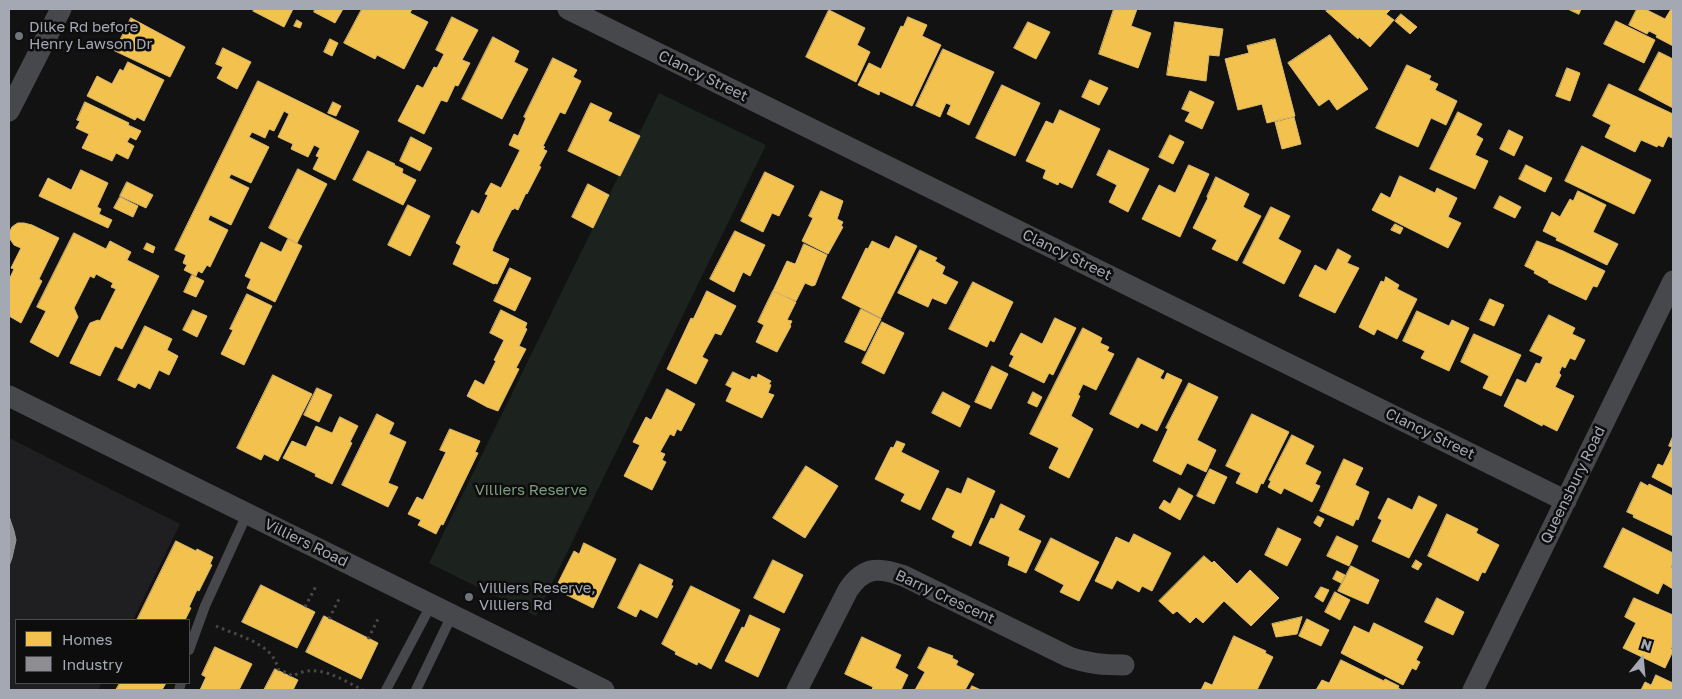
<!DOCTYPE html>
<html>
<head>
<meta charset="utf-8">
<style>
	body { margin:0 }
	#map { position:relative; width:1682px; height:699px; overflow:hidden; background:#121213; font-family:"Golos Text",sans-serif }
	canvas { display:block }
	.frame { position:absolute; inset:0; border:10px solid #a4a8b3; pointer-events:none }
	.legend { position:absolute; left:15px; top:619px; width:175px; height:65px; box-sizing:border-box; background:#0d0d0e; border:1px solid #494b50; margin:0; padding:6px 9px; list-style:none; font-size:15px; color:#a4a8b3 }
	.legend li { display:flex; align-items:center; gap:10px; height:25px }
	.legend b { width:25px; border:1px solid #494b50 }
	.north { position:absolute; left:1617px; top:634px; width:50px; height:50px; -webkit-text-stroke:4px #0d0d0e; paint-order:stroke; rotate:17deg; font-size:14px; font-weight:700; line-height:20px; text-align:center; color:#a4a8b3 }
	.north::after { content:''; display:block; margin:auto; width:18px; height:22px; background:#a4a8b3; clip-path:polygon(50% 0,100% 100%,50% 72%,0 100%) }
</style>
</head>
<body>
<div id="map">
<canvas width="1682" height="699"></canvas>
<div class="frame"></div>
<ul class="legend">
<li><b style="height:14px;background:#f2c14e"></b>Homes</li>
<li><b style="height:14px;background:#8d8d92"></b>Industry</li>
</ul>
<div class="north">N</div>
</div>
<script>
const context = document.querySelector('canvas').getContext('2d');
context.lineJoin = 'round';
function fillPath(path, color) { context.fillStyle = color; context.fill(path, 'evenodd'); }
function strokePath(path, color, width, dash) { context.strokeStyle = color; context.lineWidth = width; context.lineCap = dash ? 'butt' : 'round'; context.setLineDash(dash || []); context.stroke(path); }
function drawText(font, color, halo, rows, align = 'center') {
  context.font = font + ' "Golos Text",sans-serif'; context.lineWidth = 5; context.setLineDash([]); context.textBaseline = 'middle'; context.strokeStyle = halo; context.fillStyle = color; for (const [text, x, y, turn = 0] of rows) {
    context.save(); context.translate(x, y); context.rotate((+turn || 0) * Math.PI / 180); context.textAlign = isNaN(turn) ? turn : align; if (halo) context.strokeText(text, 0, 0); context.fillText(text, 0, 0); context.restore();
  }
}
const built = new Path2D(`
	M 9,438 L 180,524 L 133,620 L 16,620 L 16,683 L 102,683 L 98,690 L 9,690 Z`);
const green = new Path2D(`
	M 659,93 L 766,145 L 536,616 L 429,563 Z`);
const homes = new Path2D(`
	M 255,9 L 293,9 L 284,27 L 253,11 Z
	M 315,9 L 343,9 L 335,23 L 314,12 Z
	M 362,9 L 412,9 L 410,13 L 428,22 L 404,69 L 377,55 L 375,59 L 344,43 Z
	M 1114,9 L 1137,9 L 1131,26 L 1151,33 L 1138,68 L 1099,54 Z
	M 1328,9 L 1391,9 L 1386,14 L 1394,20 L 1370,47 L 1359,37 L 1358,39 L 1326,11 Z
	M 1568,9 L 1581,9 L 1579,14 Z
	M 1637,9 L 1645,9 L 1665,19 L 1671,9 L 1673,9 L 1673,46 L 1656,37 L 1657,35 L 1649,31 L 1647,34 L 1629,25 Z
	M 829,10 L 865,28 L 857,45 L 870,52 L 856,82 L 806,57 Z
	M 1401,14 L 1417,27 L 1410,34 L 1395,21 Z
	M 452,17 L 478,30 L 462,60 L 470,63 L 458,86 L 455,85 L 447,102 L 441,100 L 424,134 L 398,121 L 417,85 L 423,88 L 434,67 L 437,68 L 444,54 L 436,50 Z
	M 908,17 L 927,25 L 922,36 L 941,45 L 912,106 L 880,91 L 879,95 L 858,85 L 869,63 L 881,69 L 901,26 L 903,27 Z
	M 131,18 L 185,47 L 170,77 L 115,51 Z
	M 297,20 L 302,23 L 300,28 L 294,26 Z
	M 1616,21 L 1655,40 L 1644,63 L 1604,44 Z
	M 1028,22 L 1050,32 L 1036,59 L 1014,48 Z
	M 1175,22 L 1223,29 L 1219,56 L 1209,55 L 1206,81 L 1167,75 Z
	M 1330,35 L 1368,89 L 1337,110 L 1329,99 L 1319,106 L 1288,63 Z
	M 493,37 L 519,51 L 514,62 L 528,69 L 502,119 L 462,99 Z
	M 330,39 L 338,43 L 332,56 L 324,52 Z
	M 1275,39 L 1295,116 L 1267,123 L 1262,104 L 1238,110 L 1225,59 L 1249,53 L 1247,46 Z
	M 223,48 L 251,62 L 237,89 L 217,78 L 223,67 L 216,64 Z
	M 943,49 L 994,72 L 969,125 L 947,114 L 951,105 L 946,103 L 940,117 L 916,106 Z
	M 1659,52 L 1673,59 L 1673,108 L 1639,90 Z
	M 553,58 L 577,70 L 573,77 L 581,81 L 565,114 L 560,112 L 543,146 L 545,147 L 543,149 L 547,151 L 539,166 L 541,167 L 527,194 L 526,193 L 518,210 L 514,208 L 513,210 L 512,209 L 495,243 L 492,251 L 509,259 L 497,284 L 495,283 L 494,284 L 453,264 L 461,246 L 456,243 L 472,210 L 479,214 L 488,195 L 485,194 L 491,183 L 501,188 L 520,150 L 509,145 L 514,134 L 518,136 L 526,118 L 524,117 Z
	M 128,62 L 164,80 L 144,121 L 137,117 L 135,120 L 87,96 L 97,76 L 112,84 L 120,69 L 123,71 Z
	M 1407,65 L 1431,76 L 1429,80 L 1438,84 L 1435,90 L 1457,101 L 1446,125 L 1431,118 L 1418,147 L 1376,128 Z
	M 1567,68 L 1580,73 L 1570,101 L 1556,96 Z
	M 1090,80 L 1108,88 L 1099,105 L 1082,97 Z
	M 258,81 L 359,131 L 335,180 L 313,169 L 319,157 L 316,156 L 320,148 L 314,145 L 308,157 L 291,149 L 293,144 L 278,137 L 289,114 L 284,111 L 274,131 L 269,129 L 265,138 L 252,132 L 249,137 L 269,147 L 251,183 L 231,174 L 229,178 L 249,188 L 231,225 L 210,215 L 208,220 L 228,230 L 210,267 L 207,265 L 202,273 L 198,271 L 196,276 L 184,270 L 187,265 L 183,263 L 186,255 L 175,250 Z
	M 1609,84 L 1673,114 L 1673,134 L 1672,138 L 1668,136 L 1663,147 L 1658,145 L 1657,147 L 1641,140 L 1635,152 L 1605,137 L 1611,125 L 1593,116 Z
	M 1002,85 L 1040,103 L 1015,156 L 976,138 Z
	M 1190,91 L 1214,102 L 1202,129 L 1185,121 L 1190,112 L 1182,109 Z
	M 85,102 L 129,123 L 128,125 L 141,131 L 136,140 L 130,137 L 127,142 L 134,146 L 128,159 L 116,153 L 112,161 L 82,148 L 89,134 L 76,128 L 80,121 L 77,120 Z
	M 333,102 L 341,106 L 336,116 L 328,113 Z
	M 591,103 L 612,113 L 608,121 L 640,136 L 620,176 L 568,151 Z
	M 1060,110 L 1100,129 L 1072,188 L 1059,182 L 1058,185 L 1043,178 L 1046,170 L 1026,161 L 1046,121 L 1053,124 Z
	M 1458,112 L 1482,124 L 1476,135 L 1483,139 L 1475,155 L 1488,161 L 1475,189 L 1430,169 Z
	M 1294,117 L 1301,144 L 1282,149 L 1275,122 Z
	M 1509,130 L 1523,137 L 1514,156 L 1500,149 Z
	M 1170,135 L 1184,142 L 1173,164 L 1159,157 Z
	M 411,137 L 432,148 L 420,171 L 400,161 Z
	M 1582,146 L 1651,180 L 1634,214 L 1565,181 Z
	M 1109,150 L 1149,169 L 1128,212 L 1109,202 L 1117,185 L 1097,175 Z
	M 368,151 L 395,164 L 394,165 L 403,169 L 402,173 L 416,180 L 403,205 L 353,180 Z
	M 1189,165 L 1209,174 L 1180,237 L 1142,219 L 1159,185 L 1175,193 Z
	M 1526,165 L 1552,178 L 1545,192 L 1519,179 Z
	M 298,169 L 327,184 L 297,243 L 269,228 Z
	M 81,170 L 108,183 L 97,207 L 101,209 L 99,214 L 112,220 L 108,228 L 39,196 L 48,178 L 71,190 Z
	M 765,172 L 794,186 L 779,216 L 772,213 L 763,232 L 741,221 Z
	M 1400,176 L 1435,193 L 1437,188 L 1457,198 L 1448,217 L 1461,223 L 1448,248 L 1372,210 L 1381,193 L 1390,198 Z
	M 1216,177 L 1249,194 L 1243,207 L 1261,216 L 1237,261 L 1212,249 L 1217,240 L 1193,228 L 1208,198 L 1207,197 Z
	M 127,182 L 153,195 L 146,208 L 120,196 Z
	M 588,184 L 609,195 L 593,228 L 572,217 Z
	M 821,191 L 843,201 L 837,219 L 843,222 L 841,226 L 843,227 L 828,254 L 802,241 L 813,218 L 809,216 Z
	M 1578,191 L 1606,205 L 1593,232 L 1618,244 L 1607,265 L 1556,240 L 1557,238 L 1543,231 L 1552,212 L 1560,217 L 1570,199 L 1573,201 Z
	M 1500,196 L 1521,207 L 1515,218 L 1494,208 Z
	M 120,197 L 138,206 L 133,217 L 114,208 Z
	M 408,205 L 430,216 L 410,256 L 388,245 Z
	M 1271,207 L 1290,216 L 1278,239 L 1301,251 L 1284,284 L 1243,263 Z
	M 18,223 L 24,223 L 32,225 L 59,238 L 39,279 L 42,281 L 21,323 L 9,316 L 9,280 L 14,269 L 11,268 L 21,248 L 14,245 L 10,239 L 9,233 L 12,227 Z
	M 1395,224 L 1403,228 L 1400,234 L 1391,230 Z
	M 735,231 L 765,245 L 750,276 L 743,272 L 734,292 L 710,279 Z
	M 74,233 L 106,249 L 110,241 L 131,252 L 127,260 L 159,276 L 122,349 L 115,346 L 100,376 L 70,363 L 90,323 L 98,320 L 100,321 L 116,289 L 111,287 L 113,283 L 96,274 L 94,278 L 90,276 L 74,308 L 78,317 L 58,357 L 30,342 L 46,311 L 37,307 Z
	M 896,236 L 917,246 L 881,318 L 842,298 L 866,248 L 868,249 L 872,241 L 889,249 Z
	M 288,239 L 302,246 L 275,302 L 247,288 L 251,279 L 245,276 L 261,242 L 281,252 Z
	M 1537,241 L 1563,251 L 1605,271 L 1597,287 L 1593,286 L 1586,300 L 1548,282 L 1549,281 L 1534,273 L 1535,271 L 1525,266 Z
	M 147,243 L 155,247 L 153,253 L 144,249 Z
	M 804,244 L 827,255 L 815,285 L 812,286 L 805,283 L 796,301 L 773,291 L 787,261 L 795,264 Z
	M 1338,249 L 1351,256 L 1347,263 L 1359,268 L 1335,313 L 1299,296 L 1315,265 L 1326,271 Z
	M 920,250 L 937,258 L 935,261 L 945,267 L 942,274 L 958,282 L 946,304 L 932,298 L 928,307 L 898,293 Z
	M 510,268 L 531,278 L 515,311 L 494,301 Z
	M 192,275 L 204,281 L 196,297 L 184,292 Z
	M 1386,277 L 1399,285 L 1397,289 L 1417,299 L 1397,339 L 1377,329 L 1374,335 L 1359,327 L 1381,281 L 1384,282 Z
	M 973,282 L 1013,302 L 994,342 L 990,340 L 987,347 L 949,329 Z
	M 707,291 L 736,306 L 721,335 L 715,333 L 702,357 L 708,360 L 696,384 L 667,369 L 691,318 L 693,319 Z
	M 773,291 L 796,302 L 787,320 L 792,321 L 790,325 L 791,326 L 777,352 L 756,342 L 764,325 L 758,322 Z
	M 247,294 L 272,306 L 244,365 L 221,354 L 233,330 L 230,329 Z
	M 1490,299 L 1504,305 L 1494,326 L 1480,320 Z
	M 861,309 L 881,319 L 865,351 L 845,342 Z
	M 193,310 L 207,316 L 197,337 L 183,330 Z
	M 501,310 L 527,323 L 525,328 L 527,329 L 519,346 L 526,349 L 516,368 L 519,369 L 498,411 L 487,407 L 467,396 L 475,380 L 484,385 L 496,361 L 494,360 L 504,340 L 490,333 Z
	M 1417,311 L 1449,326 L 1452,320 L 1469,328 L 1449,371 L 1421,358 L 1425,351 L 1403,341 Z
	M 1549,315 L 1575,328 L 1572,334 L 1585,340 L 1575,360 L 1570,358 L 1565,368 L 1562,366 L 1559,373 L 1561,375 L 1555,387 L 1574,396 L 1557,431 L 1543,424 L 1542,426 L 1504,406 L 1517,379 L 1526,383 L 1536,363 L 1540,364 L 1543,357 L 1530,351 Z
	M 1055,318 L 1076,328 L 1053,375 L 1049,373 L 1044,383 L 1009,366 L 1014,356 L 1010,354 L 1021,333 L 1042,344 Z
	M 882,322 L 904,333 L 884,374 L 862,363 Z
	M 145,326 L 172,339 L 167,350 L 178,356 L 169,375 L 159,370 L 150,389 L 138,383 L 135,388 L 118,380 Z
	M 1083,328 L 1102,338 L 1100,343 L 1109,347 L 1107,351 L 1114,354 L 1096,390 L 1083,384 L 1078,395 L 1080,396 L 1071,416 L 1093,429 L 1069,478 L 1049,468 L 1059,448 L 1030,434 Z
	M 1474,334 L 1521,355 L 1501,396 L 1483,388 L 1489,376 L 1461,362 Z
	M 1138,358 L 1164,371 L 1160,378 L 1164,380 L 1167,373 L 1182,380 L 1157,431 L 1141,423 L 1138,428 L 1110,414 Z
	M 992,366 L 1008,374 L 991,409 L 975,402 Z
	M 733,372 L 750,380 L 752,376 L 757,378 L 758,374 L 771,381 L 769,384 L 771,385 L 768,393 L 774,395 L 762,418 L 726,401 L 732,388 L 726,385 Z
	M 273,375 L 312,394 L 278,461 L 264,454 L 261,460 L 237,448 Z
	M 1189,383 L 1218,397 L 1197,440 L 1216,450 L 1206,472 L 1187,463 L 1181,475 L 1153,461 L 1168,429 L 1166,428 Z
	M 317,388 L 332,395 L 319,422 L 304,415 Z
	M 667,389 L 695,404 L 681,431 L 677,429 L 674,436 L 670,434 L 660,452 L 665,454 L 662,460 L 666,462 L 652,490 L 624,476 L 640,445 L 633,442 L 646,417 L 651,420 Z
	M 943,392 L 970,406 L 960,427 L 932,413 Z
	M 1033,392 L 1042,397 L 1037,407 L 1028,403 Z
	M 377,414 L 394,423 L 389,434 L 406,442 L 388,483 L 398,487 L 388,507 L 342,485 Z
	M 1252,414 L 1289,432 L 1263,484 L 1261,483 L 1257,493 L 1236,483 L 1241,473 L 1226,466 Z
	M 340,417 L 358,426 L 350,442 L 352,443 L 332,484 L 315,476 L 316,474 L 283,458 L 292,441 L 306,447 L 316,426 L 332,433 Z
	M 450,429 L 480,441 L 475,452 L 478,453 L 443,525 L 441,524 L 436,534 L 418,525 L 421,520 L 408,514 L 417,497 L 423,500 L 446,452 L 440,450 Z
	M 1292,435 L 1314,446 L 1305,464 L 1321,472 L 1315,484 L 1320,486 L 1312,502 L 1284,488 L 1281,494 L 1268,487 L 1271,481 L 1269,480 Z
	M 1673,436 L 1673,488 L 1652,477 L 1658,464 L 1663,466 L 1672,447 L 1669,446 Z
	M 897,441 L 905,444 L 901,452 L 939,471 L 920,510 L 901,501 L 905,494 L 875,479 L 891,447 L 893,448 Z
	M 1344,459 L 1363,468 L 1355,485 L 1369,492 L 1358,520 L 1356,519 L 1353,526 L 1320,511 Z
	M 806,466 L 838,486 L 805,538 L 773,518 Z
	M 1210,469 L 1227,477 L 1214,504 L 1197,496 Z
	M 968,478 L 995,491 L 971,546 L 952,537 L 955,531 L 932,519 L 947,488 L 961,494 Z
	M 1641,482 L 1648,486 L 1649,484 L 1673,496 L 1673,536 L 1633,517 L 1634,515 L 1627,512 Z
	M 1179,488 L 1193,496 L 1180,520 L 1159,508 L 1164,500 L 1170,504 Z
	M 1419,496 L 1437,505 L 1409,558 L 1372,541 L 1382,520 L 1378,518 L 1388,498 L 1412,510 Z
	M 1001,504 L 1025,516 L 1018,530 L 1041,541 L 1026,573 L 1008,565 L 1010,557 L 979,543 L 991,518 L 994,519 Z
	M 1447,514 L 1478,529 L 1476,533 L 1499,545 L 1485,573 L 1482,572 L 1478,581 L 1428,556 Z
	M 1318,516 L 1324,519 L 1320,527 L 1314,523 Z
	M 1278,528 L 1301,539 L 1287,566 L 1265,555 Z
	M 1623,528 L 1673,553 L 1673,562 L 1671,567 L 1673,568 L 1673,589 L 1663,583 L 1658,594 L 1604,567 Z
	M 1134,534 L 1171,553 L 1152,591 L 1142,586 L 1139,592 L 1117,580 L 1112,589 L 1095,581 L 1116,537 L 1129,543 Z
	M 1337,536 L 1358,546 L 1349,566 L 1327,556 Z
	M 1051,538 L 1099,562 L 1079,601 L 1060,592 L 1064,585 L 1035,570 Z
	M 176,541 L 196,551 L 197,549 L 213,557 L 210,564 L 212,565 L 199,591 L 197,590 L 189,607 L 191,608 L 185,620 L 137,620 Z
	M 584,543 L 616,559 L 593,608 L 555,589 L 574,551 L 579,554 Z
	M 1204,556 L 1212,563 L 1214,561 L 1237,584 L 1250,570 L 1279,598 L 1251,626 L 1224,601 L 1203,623 L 1196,617 L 1190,623 L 1177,611 L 1173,614 L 1159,601 Z
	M 773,560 L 803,575 L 784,613 L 754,598 Z
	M 1416,560 L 1422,564 L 1418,570 L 1412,567 Z
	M 640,564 L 673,580 L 671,585 L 673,586 L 657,618 L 640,609 L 636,617 L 618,608 Z
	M 1351,566 L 1379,580 L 1368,604 L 1338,591 Z
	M 1337,571 L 1345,575 L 1341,583 L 1333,579 Z
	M 261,585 L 315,612 L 297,648 L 242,622 Z
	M 691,586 L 740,610 L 711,669 L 698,662 L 697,665 L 675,654 L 676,652 L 662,644 Z
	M 1321,587 L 1329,590 L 1323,602 L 1315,597 Z
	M 1335,592 L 1350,600 L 1340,620 L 1325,612 Z
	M 1437,598 L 1464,612 L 1453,635 L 1425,622 Z
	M 1634,598 L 1673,615 L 1673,643 L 1671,649 L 1673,651 L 1665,668 L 1623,648 L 1636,623 L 1625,617 Z
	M 750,615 L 780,629 L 758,677 L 725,661 L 742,627 L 744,628 Z
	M 324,616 L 378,643 L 361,679 L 306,652 Z
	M 1302,617 L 1297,634 L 1276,637 L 1272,624 Z
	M 1307,619 L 1329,630 L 1321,646 L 1299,636 Z
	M 1374,623 L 1423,647 L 1416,660 L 1420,662 L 1416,670 L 1412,668 L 1403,685 L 1341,653 L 1354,626 L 1369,633 Z
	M 1234,636 L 1266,651 L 1265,653 L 1273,657 L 1257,690 L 1201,690 L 1205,682 L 1212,685 Z
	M 862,637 L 901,655 L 895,668 L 908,675 L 901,690 L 872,690 L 873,687 L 845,674 Z
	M 215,647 L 252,664 L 239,690 L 200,690 L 206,677 L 202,675 Z
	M 929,647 L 953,656 L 952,658 L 958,661 L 956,665 L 974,674 L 965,690 L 915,690 L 925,672 L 918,668 Z
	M 1341,660 L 1384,681 L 1385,679 L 1399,686 L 1398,688 L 1402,690 L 1316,690 L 1322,680 L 1329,683 Z
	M 275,669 L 298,680 L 293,690 L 264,690 Z
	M 1656,675 L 1673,683 L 1673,690 L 1641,690 L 1645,682 L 1651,685 Z
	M 120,683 L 166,683 L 162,690 L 116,690 Z
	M 972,686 L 981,690 L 970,690 Z`);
const industry = new Path2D(`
	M 9,516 L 14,531 L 16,540 L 12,558 L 9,566 Z`);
const path = new Path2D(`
	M 305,607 L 316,586
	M 329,619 L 340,597
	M 216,626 C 238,636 273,643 278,669 L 293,676 C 318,662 340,679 363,690
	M 368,639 L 379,617`);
const service = new Path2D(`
	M 189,650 L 205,606 L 247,514
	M 179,690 L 181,683
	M 386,690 L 431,605
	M 416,690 L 452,615`);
const minor = new Path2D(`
	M 568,9 L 1566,501
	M 9,111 L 61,9
	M 9,396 L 604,690
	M 797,690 L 848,590 C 864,566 879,567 904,576 L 1069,657 C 1088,664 1105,665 1124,665
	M 1473,690 L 1673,281`);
const markers = [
	[19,36,5,"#71747b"],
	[469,597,5,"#71747b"]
];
const poiNames = [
	["Dilke Rd before",29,27],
	["Henry Lawson Dr",29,44],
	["Villiers Reserve,",479,588],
	["Villiers Rd",479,605]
];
const streetNames = [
	["Clancy Street",703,76,26],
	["Clancy Street",1067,255,26],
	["Clancy Street",1430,434,26],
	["Queensbury Road",1573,485,-64],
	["Villiers Road",306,543,26],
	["Barry Crescent",945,597,25]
];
const parkNames = [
	["Villiers Reserve",531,490]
];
fillPath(built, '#1f1f21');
fillPath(green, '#1c221d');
fillPath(homes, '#f2c14e');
strokePath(homes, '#dbba6c', 1);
fillPath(industry, '#8d8d92');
strokePath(industry, '#94959c', 1);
strokePath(path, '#48494d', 3, [2.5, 4]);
strokePath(service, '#47484b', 10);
strokePath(minor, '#47484b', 21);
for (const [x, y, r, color] of markers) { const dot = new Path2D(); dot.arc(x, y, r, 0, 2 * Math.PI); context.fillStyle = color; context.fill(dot); strokePath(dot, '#0d0d0e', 2); }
drawText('15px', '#a4a8b3', '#0d0d0e', poiNames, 'left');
drawText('15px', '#a4a8b3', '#0d0d0e', streetNames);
drawText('15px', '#7c9d7f', '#0d0d0e', parkNames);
</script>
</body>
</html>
